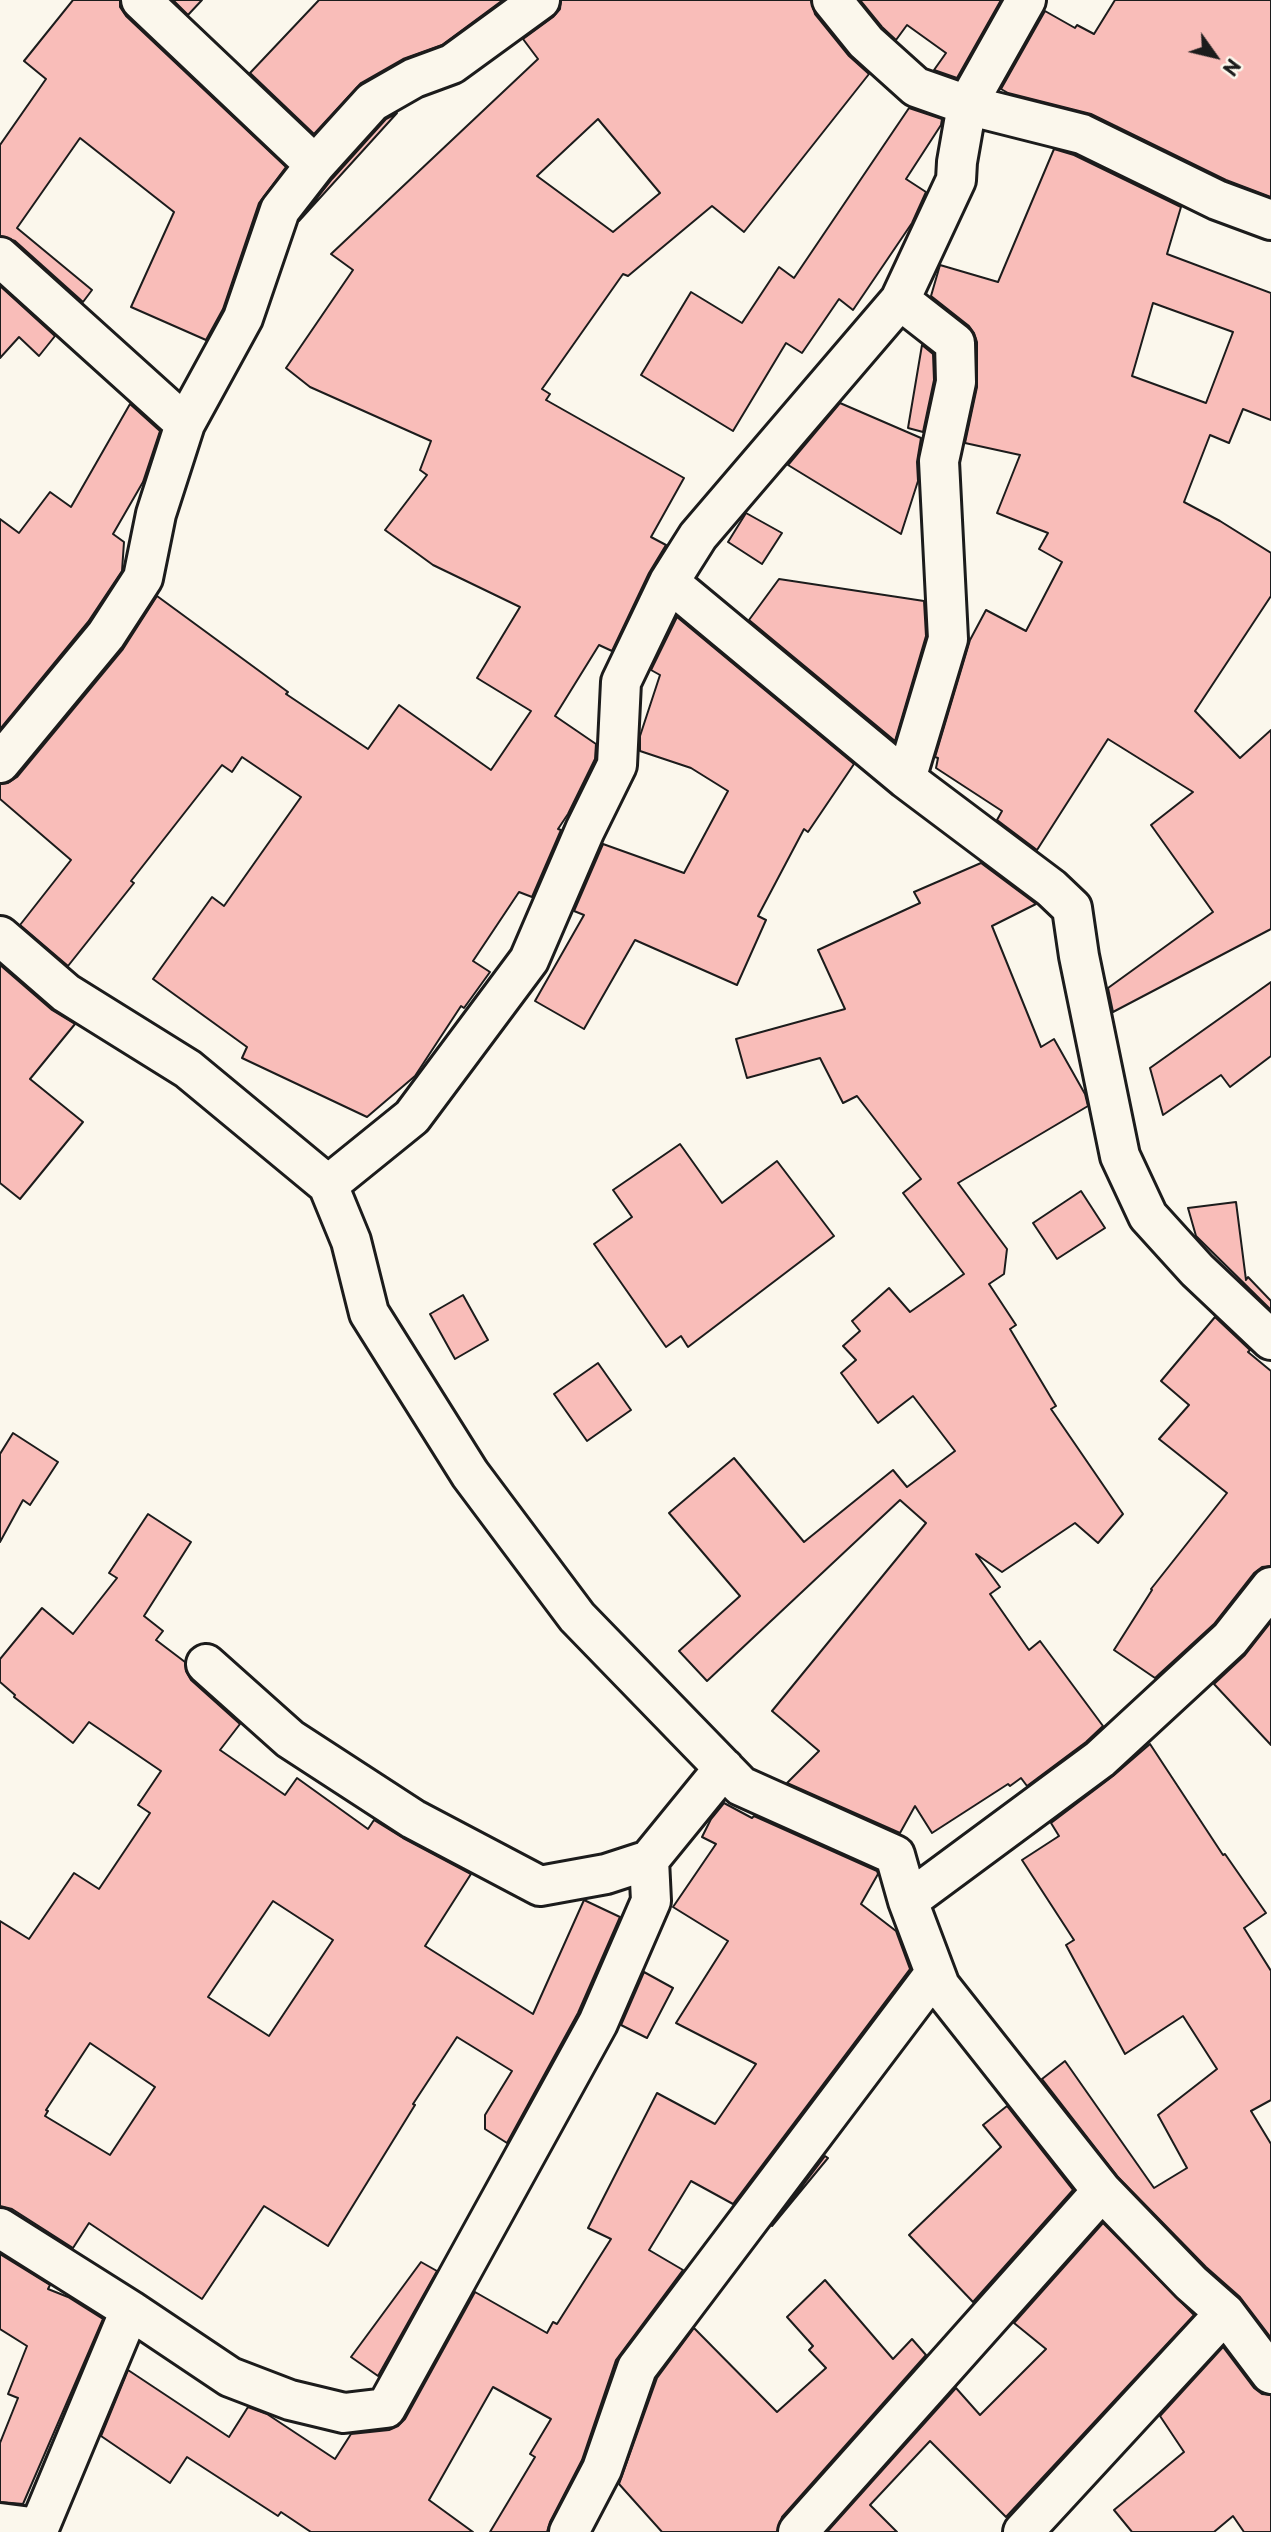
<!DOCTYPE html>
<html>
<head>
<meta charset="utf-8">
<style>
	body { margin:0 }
	#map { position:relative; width:1271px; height:2532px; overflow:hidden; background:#fbf7ec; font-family:"Playpen Sans",sans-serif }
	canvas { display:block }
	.north { position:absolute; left:1180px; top:21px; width:70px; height:70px; -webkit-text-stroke:5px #fbf7ec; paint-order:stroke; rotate:124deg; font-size:19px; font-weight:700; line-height:28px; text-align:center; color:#1c1c1c }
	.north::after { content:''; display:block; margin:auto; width:24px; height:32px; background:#1c1c1c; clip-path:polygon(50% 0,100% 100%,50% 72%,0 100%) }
</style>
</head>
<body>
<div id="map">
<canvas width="1271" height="2532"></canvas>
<div class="north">N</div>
</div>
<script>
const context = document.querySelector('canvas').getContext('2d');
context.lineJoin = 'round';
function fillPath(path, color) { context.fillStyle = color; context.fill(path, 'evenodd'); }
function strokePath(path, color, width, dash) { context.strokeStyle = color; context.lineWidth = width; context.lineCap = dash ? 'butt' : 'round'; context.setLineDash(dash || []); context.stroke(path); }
const building = new Path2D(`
	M 73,0 L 120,0 L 120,7 L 126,16 L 286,167 L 259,203 L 223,309 L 206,340 L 131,307 L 174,212 L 80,138 L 17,228 L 92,290 L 83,302 L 15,241 L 0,236 L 0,145 L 46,79 L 24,61 Z
	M 173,0 L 202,0 L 188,15 Z
	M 319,0 L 503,0 L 442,45 L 403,59 L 361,83 L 314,134 L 250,73 Z
	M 561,0 L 811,0 L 815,14 L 849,56 L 869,74 L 744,232 L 712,206 L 628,276 L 623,274 L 542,389 L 550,394 L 546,400 L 684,478 L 651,537 L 666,545 L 649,573 L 612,651 L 599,645 L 555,716 L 596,744 L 595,759 L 568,814 L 558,829 L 561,830 L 532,897 L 519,892 L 473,961 L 490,972 L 464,1008 L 461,1006 L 415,1076 L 367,1117 L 242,1058 L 247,1047 L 153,979 L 212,897 L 224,906 L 301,797 L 242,757 L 232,772 L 222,765 L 131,881 L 134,883 L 68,966 L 20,925 L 71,860 L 0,799 L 0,784 L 8,783 L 17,777 L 123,649 L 157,596 L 288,692 L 286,694 L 368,749 L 399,705 L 491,770 L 531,711 L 477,678 L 520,607 L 433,565 L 385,530 L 427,475 L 420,470 L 431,441 L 310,387 L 286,368 L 353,270 L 331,254 L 538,59 L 523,39 L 553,17 L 560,9 ZM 598,119 L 660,193 L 613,232 L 537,176 Z
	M 860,0 L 1001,0 L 957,78 L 934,70 L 946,53 L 907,25 L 896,40 L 882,27 Z
	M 1115,0 L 1271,0 L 1271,197 L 1226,180 L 1091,114 L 1008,93 L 1001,89 L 1045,11 L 1075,28 L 1077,25 L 1094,34 Z
	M 909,108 L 942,119 L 941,125 L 906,179 L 926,192 L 912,223 L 853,310 L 839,299 L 802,353 L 786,343 L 733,431 L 641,375 L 691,292 L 742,323 L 779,267 L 794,278 Z
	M 397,113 L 299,221 L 332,179 L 386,119 Z
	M 1054,149 L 1074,155 L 1181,207 L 1167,254 L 1271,293 L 1271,420 L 1243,409 L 1229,443 L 1210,435 L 1184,502 L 1220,521 L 1271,553 L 1271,596 L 1195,711 L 1240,758 L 1271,730 L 1271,929 L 1113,1012 L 1108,988 L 1213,912 L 1151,825 L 1193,792 L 1108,739 L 1037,850 L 997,820 L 1002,811 L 936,768 L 938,758 L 935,757 L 970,640 L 986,610 L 1026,631 L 1062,562 L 1039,549 L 1048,533 L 997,513 L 1020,455 L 965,443 L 977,387 L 977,342 L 974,333 L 969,326 L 931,296 L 940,265 L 998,282 ZM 1153,303 L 1233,332 L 1206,403 L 1132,376 Z
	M 0,286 L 55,336 L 39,356 L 19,337 L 0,358 Z
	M 922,345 L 933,354 L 934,380 L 923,432 L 908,428 Z
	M 840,403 L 921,438 L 917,462 L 918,481 L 901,534 L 788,465 Z
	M 130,404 L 160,431 L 143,482 L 113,534 L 124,542 L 122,571 L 88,622 L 0,729 L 0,519 L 19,533 L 50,492 L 71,507 Z
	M 746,513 L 782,533 L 762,564 L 728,542 Z
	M 779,579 L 924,601 L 926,636 L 895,741 L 749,620 Z
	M 677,617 L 854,764 L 808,832 L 804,829 L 758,916 L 766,920 L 737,985 L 635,940 L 584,1029 L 535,1001 L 584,915 L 574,911 L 603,844 L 684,873 L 728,791 L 691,768 L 640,751 L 640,736 L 660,675 L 651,670 Z
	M 981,863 L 1036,904 L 992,926 L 1041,1047 L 1054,1039 L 1085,1094 L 1088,1106 L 958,1183 L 1007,1249 L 1004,1274 L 989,1284 L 1016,1325 L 1010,1329 L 1056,1406 L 1051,1409 L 1123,1514 L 1098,1543 L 1075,1523 L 1002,1572 L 976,1554 L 1000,1587 L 990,1594 L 1029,1650 L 1040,1641 L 1103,1726 L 1086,1742 L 1027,1786 L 1021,1778 L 1010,1786 L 1008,1784 L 932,1833 L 915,1806 L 900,1833 L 787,1783 L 819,1751 L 772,1711 L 926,1523 L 900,1500 L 707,1681 L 679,1651 L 740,1596 L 669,1513 L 734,1458 L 804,1542 L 893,1470 L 907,1487 L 955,1451 L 913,1396 L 878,1423 L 841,1373 L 856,1360 L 843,1346 L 860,1331 L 852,1321 L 889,1288 L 910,1312 L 964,1274 L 903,1193 L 921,1179 L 857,1096 L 843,1103 L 820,1058 L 747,1078 L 736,1039 L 845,1009 L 818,950 L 920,903 L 914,892 Z
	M 0,965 L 52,1010 L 75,1024 L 30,1079 L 83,1122 L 20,1199 L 0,1183 Z
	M 1271,982 L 1271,1056 L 1230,1087 L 1221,1075 L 1163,1115 L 1150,1068 Z
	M 680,1144 L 722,1203 L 777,1161 L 834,1236 L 688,1347 L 681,1336 L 666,1347 L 594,1244 L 632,1217 L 613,1190 Z
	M 1081,1191 L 1105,1228 L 1057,1259 L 1033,1223 Z
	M 1236,1202 L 1246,1280 L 1248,1277 L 1271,1301 L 1271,1310 L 1196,1236 L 1188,1208 Z
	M 463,1295 L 488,1340 L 455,1359 L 430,1314 Z
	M 1215,1317 L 1250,1350 L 1248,1352 L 1271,1371 L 1271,1566 L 1262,1567 L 1254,1573 L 1214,1624 L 1155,1678 L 1114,1650 L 1152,1590 L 1151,1589 L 1227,1493 L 1159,1439 L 1189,1405 L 1161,1381 Z
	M 598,1363 L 631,1410 L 587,1441 L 554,1394 Z
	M 13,1433 L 58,1462 L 30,1505 L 23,1500 L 0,1542 L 0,1454 Z
	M 148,1514 L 191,1542 L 144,1616 L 163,1631 L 156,1640 L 185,1662 L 186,1671 L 191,1680 L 240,1724 L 220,1750 L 285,1795 L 297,1778 L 368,1829 L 374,1820 L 403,1838 L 471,1874 L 425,1946 L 533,2014 L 584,1900 L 620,1917 L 578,2013 L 507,2143 L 485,2129 L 485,2115 L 512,2071 L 457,2037 L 413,2104 L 415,2105 L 328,2246 L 264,2206 L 202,2299 L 89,2223 L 73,2248 L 12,2209 L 0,2206 L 0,1921 L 29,1939 L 74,1873 L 99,1889 L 150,1813 L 138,1805 L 161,1771 L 89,1722 L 73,1743 L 14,1697 L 15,1695 L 0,1682 L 0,1659 L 42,1608 L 73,1634 L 117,1578 L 109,1573 ZM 273,1901 L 333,1940 L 269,2036 L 208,1997 ZM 90,2043 L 155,2087 L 110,2155 L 45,2116 L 48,2111 L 46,2110 Z
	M 1271,1622 L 1271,1745 L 1214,1684 L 1245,1655 Z
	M 1150,1744 L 1223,1855 L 1225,1854 L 1266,1913 L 1244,1928 L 1271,1971 L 1271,2100 L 1251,2111 L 1271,2144 L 1271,2338 L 1240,2297 L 1206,2267 L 1118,2177 L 1042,2079 L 1065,2061 L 1154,2188 L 1187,2168 L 1158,2115 L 1217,2069 L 1183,2016 L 1125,2054 L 1066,1945 L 1074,1940 L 1022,1860 L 1059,1836 L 1051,1823 L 1113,1776 Z
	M 724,1803 L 752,1818 L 754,1816 L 877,1871 L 878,1874 L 861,1904 L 896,1931 L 910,1969 L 733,2204 L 691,2181 L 649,2250 L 683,2270 L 616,2360 L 582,2460 L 550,2522 L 547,2532 L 490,2532 L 535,2457 L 530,2454 L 551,2419 L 493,2387 L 429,2500 L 473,2532 L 311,2532 L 281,2512 L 278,2516 L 187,2457 L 170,2483 L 101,2436 L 128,2370 L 229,2437 L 248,2407 L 267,2414 L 335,2459 L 351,2434 L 389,2430 L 398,2426 L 405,2419 L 475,2292 L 547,2333 L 553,2322 L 557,2324 L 611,2239 L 588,2228 L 657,2093 L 715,2124 L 756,2064 L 676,2023 L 728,1941 L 673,1907 L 716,1844 L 702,1837 L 711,1819 Z
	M 644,1972 L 673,1988 L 647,2038 L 621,2025 Z
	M 1007,2106 L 1073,2190 L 973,2302 L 909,2235 L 1001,2147 L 983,2125 Z
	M 825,2156 L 828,2158 L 772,2226 Z
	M 1103,2223 L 1194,2315 L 1006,2517 L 930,2441 L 870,2505 L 897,2532 L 827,2532 L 956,2388 L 980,2415 L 1046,2349 L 1014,2323 Z
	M 0,2254 L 50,2285 L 48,2289 L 68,2297 L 103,2319 L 23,2504 L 0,2502 L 0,2443 L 18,2398 L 8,2394 L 27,2346 L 0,2329 Z
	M 421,2262 L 437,2271 L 378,2376 L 351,2357 Z
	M 825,2280 L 893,2359 L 912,2339 L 926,2355 L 782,2517 L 777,2532 L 662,2532 L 619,2484 L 657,2378 L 694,2328 L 777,2412 L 826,2368 L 809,2350 L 813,2346 L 787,2317 Z
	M 1223,2347 L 1254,2388 L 1262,2394 L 1271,2395 L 1271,2532 L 1244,2532 L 1233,2516 L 1214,2532 L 1132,2532 L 1114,2510 L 1184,2452 L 1160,2416 Z`);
const minor = new Path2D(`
	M 141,0 L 315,165
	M 832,0 L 866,42 L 916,87 L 967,105 L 1082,134 L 1217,200 L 1271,220
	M 0,257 L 185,424
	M 900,300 L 955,343 L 956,382 L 939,461 L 948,639 L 906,779
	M 669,582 L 906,779 L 1051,888 L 1072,908 L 1079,956 L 1120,1156 L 1148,1216 L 1197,1270 L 1271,1340
	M 0,763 L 106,635 L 143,578 L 156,514 L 185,424 L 243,318 L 280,210 L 315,165 L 372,102 L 414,78 L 452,64 L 540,0
	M 0,936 L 66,993 L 188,1069 L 328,1185 L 351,1241 L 369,1313 L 470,1474 L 577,1617 L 741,1786 L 895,1855 L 908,1901 L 940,1986 L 1102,2191 L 1191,2283 L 1225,2313 L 1271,2374
	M 328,1185 L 412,1117 L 529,960 L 585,830 L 617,765 L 621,682 L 669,582 L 698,536 L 900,300 L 956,180 L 957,162 L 967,105 L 1026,0
	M 206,1664 L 290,1739 L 413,1819 L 540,1886 L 606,1874 L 649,1860 L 724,1768
	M 908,1901 L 1100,1759 L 1230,1639 L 1271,1587
	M 0,2228 L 130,2310 L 230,2377 L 290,2400 L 344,2413 L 386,2408 L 598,2023 L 651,1901 L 649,1860
	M 0,2523 L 39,2528 L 130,2310
	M 569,2532 L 602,2469 L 637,2368 L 935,1973
	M 798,2532 L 1102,2191
	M 1023,2532 L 1225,2313`);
fillPath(building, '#f9bdb9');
strokePath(building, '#1c1c1c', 2);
strokePath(minor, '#1c1c1c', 44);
strokePath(minor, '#fbf7ec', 38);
</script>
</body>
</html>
